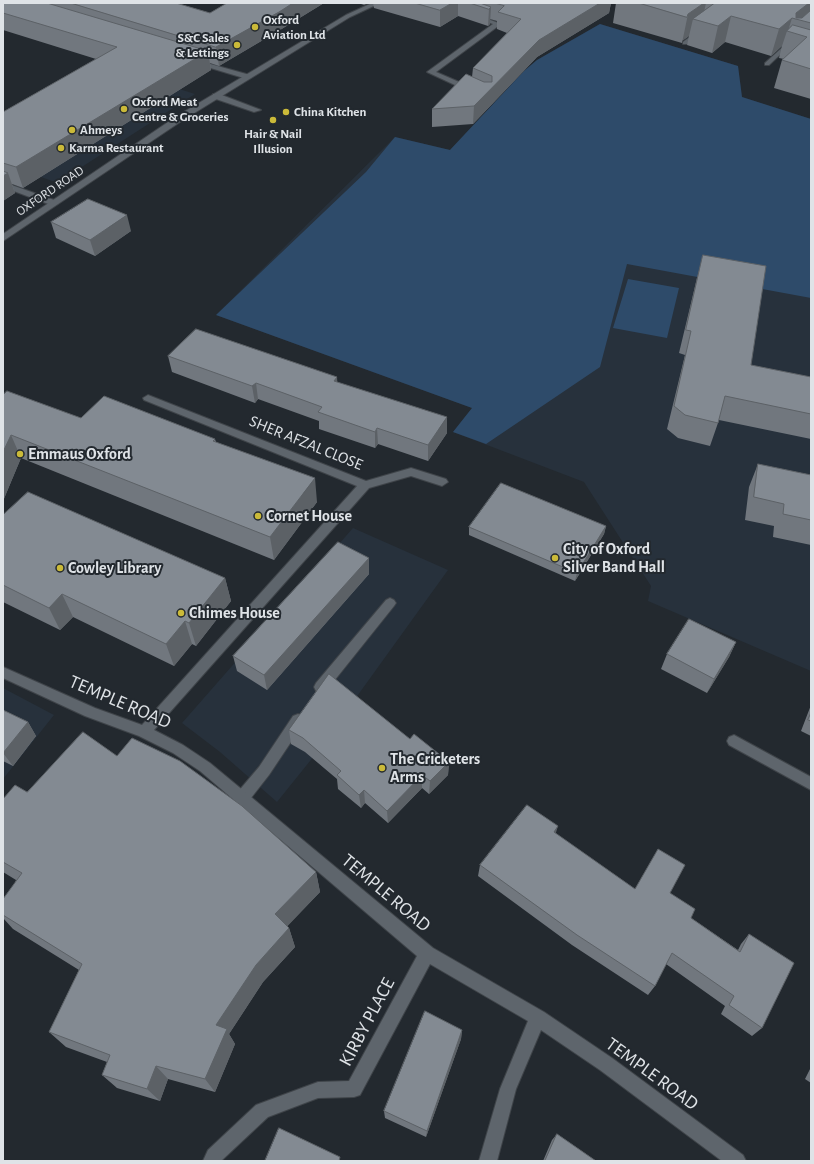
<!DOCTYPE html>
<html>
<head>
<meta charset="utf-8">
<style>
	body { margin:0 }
	#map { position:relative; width:814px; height:1164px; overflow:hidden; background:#23292f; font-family:"Alegreya Sans",sans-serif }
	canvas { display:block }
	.frame { position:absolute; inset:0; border:4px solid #dfe3e7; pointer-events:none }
</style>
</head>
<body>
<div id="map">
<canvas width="814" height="1164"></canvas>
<div class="frame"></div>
</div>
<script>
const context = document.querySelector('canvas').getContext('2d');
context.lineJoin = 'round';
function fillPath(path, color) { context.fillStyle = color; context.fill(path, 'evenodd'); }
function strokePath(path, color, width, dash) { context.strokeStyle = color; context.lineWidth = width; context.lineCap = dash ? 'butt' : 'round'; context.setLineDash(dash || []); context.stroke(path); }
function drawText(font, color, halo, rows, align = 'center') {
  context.font = font + ' "Alegreya Sans",sans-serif'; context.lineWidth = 4; context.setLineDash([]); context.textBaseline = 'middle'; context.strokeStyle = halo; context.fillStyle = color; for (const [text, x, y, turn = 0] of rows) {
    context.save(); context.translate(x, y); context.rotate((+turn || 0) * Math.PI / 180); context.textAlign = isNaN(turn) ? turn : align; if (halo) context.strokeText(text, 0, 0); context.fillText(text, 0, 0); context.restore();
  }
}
const built = new Path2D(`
	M 600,24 L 738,66 L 742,97 L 811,119 L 811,671 L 648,601 L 651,586 L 584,482 L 453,432 L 472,408 L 216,315 L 395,137 L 450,150 L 524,71 L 537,60 Z
	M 104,65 L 195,94 L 60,181 L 52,181 L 3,163 Z
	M 353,528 L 448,570 L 314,756 L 277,802 L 220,752 L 182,723 Z
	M 3,688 L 54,715 L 3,779 Z`);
const green = new Path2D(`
	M 600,24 L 738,66 L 742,97 L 811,119 L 811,298 L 627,264 L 600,367 L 486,444 L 453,432 L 472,408 L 216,315 L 366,172 L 395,137 L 450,150 L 524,71 L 537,60 Z
	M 628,279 L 679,288 L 667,338 L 613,328 Z`);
const service = new Path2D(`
	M 457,3 L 463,3 L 462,8 L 464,10 L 501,24 L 436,72 L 473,88 L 474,90 L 470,92 L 427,72 L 493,24 L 460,12 L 456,9 Z
	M 784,46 L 811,53 L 811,57 L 785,50 L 769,65 L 765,65 L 765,63 Z
	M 213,94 L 219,94 L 261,110 L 254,112 L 213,98 Z
	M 390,598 L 394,600 L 396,603 L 394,606 L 326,691 L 321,693 L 316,691 L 314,687 L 316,683 L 386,600 Z
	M 298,714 L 303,716 L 305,720 L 303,724 L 269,775 L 247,803 L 242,805 L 237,803 L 235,798 L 237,793 L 259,767 L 293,716 Z`);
const minor = new Path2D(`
	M 699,30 L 704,31 L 687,44 L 683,44 L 683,42 Z
	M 196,60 L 250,75 L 251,77 L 247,79 L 194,63 L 193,62 Z
	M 3,182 L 57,201 L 58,203 L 54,205 L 51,205 L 3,187 Z
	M 148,395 L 366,481 L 411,468 L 446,479 L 448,482 L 442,486 L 411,476 L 369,488 L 154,730 L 183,745 L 210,763 L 433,948 L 544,1012 L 612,1058 L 743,1155 L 746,1161 L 722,1161 L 600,1070 L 541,1030 L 516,1089 L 497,1161 L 479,1161 L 500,1089 L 528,1021 L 430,964 L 360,1095 L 354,1097 L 318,1098 L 268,1117 L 221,1161 L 203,1161 L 208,1150 L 256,1105 L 318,1082 L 349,1081 L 417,956 L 200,771 L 173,753 L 139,736 L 85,716 L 3,678 L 3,667 L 95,708 L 142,725 L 357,486 L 144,400 L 143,398 Z
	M 734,735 L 811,777 L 811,790 L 729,745 L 727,741 L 729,737 Z`);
const secondary = new Path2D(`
	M 372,3 L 380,3 L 350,17 L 183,120 L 3,241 L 3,234 L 177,116 L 346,15 Z`);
const wall = new Path2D(`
	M 3,3 L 176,3 L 210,13 L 227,3 L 324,3 L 280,30 L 219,66 L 210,63 L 211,70 L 23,188 L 12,184 L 15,193 L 3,201 L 3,112 L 96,59 L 3,30 Z
	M 358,3 L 369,3 L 364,5 Z
	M 373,3 L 611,3 L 609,13 L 537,57 L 473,124 L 432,127 L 432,109 L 472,77 L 473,68 L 507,33 L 497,29 L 497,21 L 490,19 L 490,24 L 488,26 L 458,16 L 440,27 L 374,8 Z
	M 616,3 L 811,3 L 811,99 L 774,88 L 782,60 L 784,59 L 779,58 L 782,46 L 771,56 L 725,42 L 712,53 L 687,45 L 689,36 L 682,41 L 682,43 L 613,23 Z
	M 51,222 L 131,231 L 95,256 L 56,238 Z
	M 703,255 L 751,365 L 810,377 L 811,369 L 811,439 L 719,420 L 710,446 L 678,438 L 667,429 L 685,355 L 679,353 L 697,278 Z
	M 168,356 L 337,377 L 337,382 L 447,433 L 428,461 L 378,444 L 375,448 L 319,429 L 319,421 L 258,399 L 255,403 L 172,372 Z
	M 3,395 L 81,418 L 215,439 L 216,442 L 317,502 L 274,560 L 21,458 L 3,501 Z
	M 758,464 L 811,475 L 811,545 L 773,537 L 774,526 L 745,520 L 749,487 Z
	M 3,515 L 225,578 L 231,601 L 196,646 L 192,644 L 174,666 L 73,617 L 60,630 L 3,602 Z
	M 606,526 L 604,534 L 575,581 L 469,535 L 469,527 Z
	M 369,558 L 369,574 L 267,690 L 237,671 L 233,656 Z
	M 736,642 L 729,657 L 707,693 L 661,669 L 667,654 Z
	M 811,705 L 811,736 L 801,731 Z
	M 3,710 L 28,722 L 36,736 L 13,766 L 3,761 Z
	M 289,730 L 410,739 L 449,762 L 448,775 L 429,794 L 422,788 L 388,823 L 365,803 L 361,808 L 338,789 L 337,779 L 305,752 L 291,744 Z
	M 117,756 L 316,872 L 320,892 L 287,926 L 289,928 L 295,947 L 263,982 L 229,1034 L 235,1044 L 215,1092 L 168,1079 L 160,1101 L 117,1088 L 102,1075 L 107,1062 L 66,1047 L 49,1032 L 79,970 L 13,929 L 3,918 L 3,915 L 16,880 L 3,872 L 3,799 L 27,792 Z
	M 556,834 L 635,889 L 670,893 L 691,918 L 738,950 L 741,944 L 749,934 L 762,1028 L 752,1036 L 721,1014 L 725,1006 L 666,964 L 655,986 L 648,995 L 572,945 L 478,876 L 480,865 Z
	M 462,1030 L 461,1039 L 426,1137 L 385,1118 L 384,1111 Z
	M 811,1067 L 811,1083 L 805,1079 Z
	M 557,1134 L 596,1161 L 543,1161 L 552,1140 Z`);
const shadedWall = new Path2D(`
	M 293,3 L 324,3 L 280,30 L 219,66 L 216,47 Z
	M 452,3 L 458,3 L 458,16 L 440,27 L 440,10 Z
	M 600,3 L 611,3 L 609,13 L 537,57 L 473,124 L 474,106 L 539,40 Z
	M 704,3 L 706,3 L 702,21 L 693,19 L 689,36 L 682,41 L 682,43 L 688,14 Z
	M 809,3 L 811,3 L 811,21 L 794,19 L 796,13 Z
	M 491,7 L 490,24 L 488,26 L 489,9 Z
	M 731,16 L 725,42 L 712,53 L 718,26 Z
	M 792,18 L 788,31 L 787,31 L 782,46 L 771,56 L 779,29 Z
	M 208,51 L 211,70 L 23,188 L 16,167 Z
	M 8,173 L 15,193 L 3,201 L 3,176 Z
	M 127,215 L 131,231 L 95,256 L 90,240 Z
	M 337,377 L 338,393 L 334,381 Z
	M 256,383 L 258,399 L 255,403 L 252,386 Z
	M 447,417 L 447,433 L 428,461 L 428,445 Z
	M 377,428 L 378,444 L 375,448 L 375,432 Z
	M 11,435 L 21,458 L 3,501 L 3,452 Z
	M 315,478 L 317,502 L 274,560 L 270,537 Z
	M 606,526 L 604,534 L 575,581 L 577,573 Z
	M 369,558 L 369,574 L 267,690 L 264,675 Z
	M 225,578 L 231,601 L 196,646 L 189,623 Z
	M 62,594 L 73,617 L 60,630 L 49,608 Z
	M 185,621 L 192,644 L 174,666 L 166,644 Z
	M 736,642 L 729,657 L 707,693 L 714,679 Z
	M 28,722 L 36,736 L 13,766 L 3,753 Z
	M 449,762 L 448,775 L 429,794 L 430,781 Z
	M 422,775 L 422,788 L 388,823 L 387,811 Z
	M 364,790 L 365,803 L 361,808 L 359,795 Z
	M 558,826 L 554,839 L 554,832 Z
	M 316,872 L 320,892 L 281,933 L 275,914 Z
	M 289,928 L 295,947 L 263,982 L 229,1034 L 235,1044 L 215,1092 L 205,1079 L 216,1025 L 256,965 Z
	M 462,1030 L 461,1039 L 426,1137 L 427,1131 Z
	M 156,1066 L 168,1079 L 160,1101 L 147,1089 Z`);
const building = new Path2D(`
	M 3,3 L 47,3 L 208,51 L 16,167 L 3,163 L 3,112 L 117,47 L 3,13 Z
	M 71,3 L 176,3 L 210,13 L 227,3 L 293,3 L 279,12 L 216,47 Z
	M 415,3 L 452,3 L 440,10 Z
	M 470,3 L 480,3 L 491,7 L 489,9 Z
	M 495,3 L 600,3 L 539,40 L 474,106 L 432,109 L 466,74 L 484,82 L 492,82 L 492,76 L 473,68 L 521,19 L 498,12 L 504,6 Z
	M 639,3 L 704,3 L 688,14 L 687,17 Z
	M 715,3 L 809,3 L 796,13 L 796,18 L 802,18 L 811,10 L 811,23 L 792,18 L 779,29 L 731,16 L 718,26 L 693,19 Z
	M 793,25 L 811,30 L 811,69 L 782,60 L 807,37 L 787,31 Z
	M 3,171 L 8,173 L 3,176 Z
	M 88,199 L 127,215 L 90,240 L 51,222 Z
	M 703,255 L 766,266 L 751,365 L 811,377 L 811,414 L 725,396 L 718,423 L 685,415 L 674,406 L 691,331 L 686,330 Z
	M 196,329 L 337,377 L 334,381 L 447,417 L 428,445 L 377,428 L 375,432 L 318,412 L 322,407 L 256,383 L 252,386 L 168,356 Z
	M 7,391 L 81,418 L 104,396 L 215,439 L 213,441 L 315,478 L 270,537 L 11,435 L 3,452 L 3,395 Z
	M 758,464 L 811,475 L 811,520 L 783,514 L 784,504 L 754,497 Z
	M 501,483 L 606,526 L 577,573 L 469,527 Z
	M 28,492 L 225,578 L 189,623 L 185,621 L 166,644 L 62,594 L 49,608 L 3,585 L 3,515 Z
	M 338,542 L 369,558 L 264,675 L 233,656 Z
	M 689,619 L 736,642 L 714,679 L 667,654 Z
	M 329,674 L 410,739 L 414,734 L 449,762 L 430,781 L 422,775 L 387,811 L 364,790 L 359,795 L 337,775 L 341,771 L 303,738 L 289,730 Z
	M 3,710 L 28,722 L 3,753 Z
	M 811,713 L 811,721 L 808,720 Z
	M 83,732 L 117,756 L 132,738 L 180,761 L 242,806 L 316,872 L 275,914 L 289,928 L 256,965 L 216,1025 L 227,1029 L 205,1079 L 156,1066 L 147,1089 L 102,1075 L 110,1055 L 49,1032 L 82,964 L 3,915 L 3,899 L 22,873 L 3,862 L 3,799 L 15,785 L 27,792 Z
	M 527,805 L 558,826 L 554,832 L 635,889 L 658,849 L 685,865 L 670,893 L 695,909 L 691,918 L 740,952 L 749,934 L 794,963 L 762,1028 L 729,1005 L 734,996 L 672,953 L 655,986 L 577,935 L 480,865 Z
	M 425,1011 L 462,1030 L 427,1131 L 384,1111 Z
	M 279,1128 L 340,1157 L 339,1161 L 265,1161 Z
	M 557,1134 L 596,1161 L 545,1161 Z`);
const markers = [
	[255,27,4,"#cbba39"],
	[237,45,4,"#cbba39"],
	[124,109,4,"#cbba39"],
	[286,112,4,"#cbba39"],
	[273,120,4,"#cbba39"],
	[72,130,4,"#cbba39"],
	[61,148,4,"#cbba39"],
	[20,454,4,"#cbba39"],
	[258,516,4,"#cbba39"],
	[555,558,4,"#cbba39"],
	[60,568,4,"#cbba39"],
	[181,613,4,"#cbba39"],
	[382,768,4,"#cbba39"]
];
const farPoinames = [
	["Oxford",263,20],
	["Aviation Ltd",263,35],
	["S&C Sales",229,38,"right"],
	["& Lettings",229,53,"right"],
	["Oxford Meat",132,102],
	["Centre & Groceries",132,117],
	["China Kitchen",294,112],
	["Ahmeys",80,130],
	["Hair & Nail",273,134,"center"],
	["Illusion",273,149,"center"],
	["Karma Restaurant",69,148]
];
const farStreetnames = [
	["OXFORD ROAD",50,191,-34]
];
const streetNames = [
	["SHER AFZAL CLOSE",306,443,22]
];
const poiNames = [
	["Emmaus Oxford",28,454],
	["Cornet House",266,516],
	["City of Oxford",563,549],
	["Silver Band Hall",563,567],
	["Cowley Library",68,568],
	["Chimes House",189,613],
	["The Cricketers",390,759],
	["Arms",390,777]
];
const nearStreetnames = [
	["TEMPLE ROAD",120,702,23],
	["TEMPLE ROAD",386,893,40],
	["KIRBY PLACE",367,1022,-62],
	["TEMPLE ROAD",652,1074,36]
];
fillPath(built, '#27313c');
fillPath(green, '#2e4b6a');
strokePath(service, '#3f4449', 2);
strokePath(minor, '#3f4449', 2);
strokePath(secondary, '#3f4449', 2);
fillPath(service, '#5e656c');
fillPath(minor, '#5e656c');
fillPath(secondary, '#5e656c');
fillPath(wall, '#71777e');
fillPath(shadedWall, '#5c6166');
fillPath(building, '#838a92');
strokePath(building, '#5c6166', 1);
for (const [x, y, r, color] of markers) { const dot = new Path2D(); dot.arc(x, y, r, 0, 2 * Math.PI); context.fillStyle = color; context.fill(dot); strokePath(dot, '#23292f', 1.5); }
drawText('bold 13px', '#dfe3e7', '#23292f', farPoinames, 'left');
drawText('13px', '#dfe3e7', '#23292f', farStreetnames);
drawText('16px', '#dfe3e7', '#23292f', streetNames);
drawText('bold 16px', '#dfe3e7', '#23292f', poiNames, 'left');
drawText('19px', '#dfe3e7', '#23292f', nearStreetnames);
</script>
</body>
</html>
